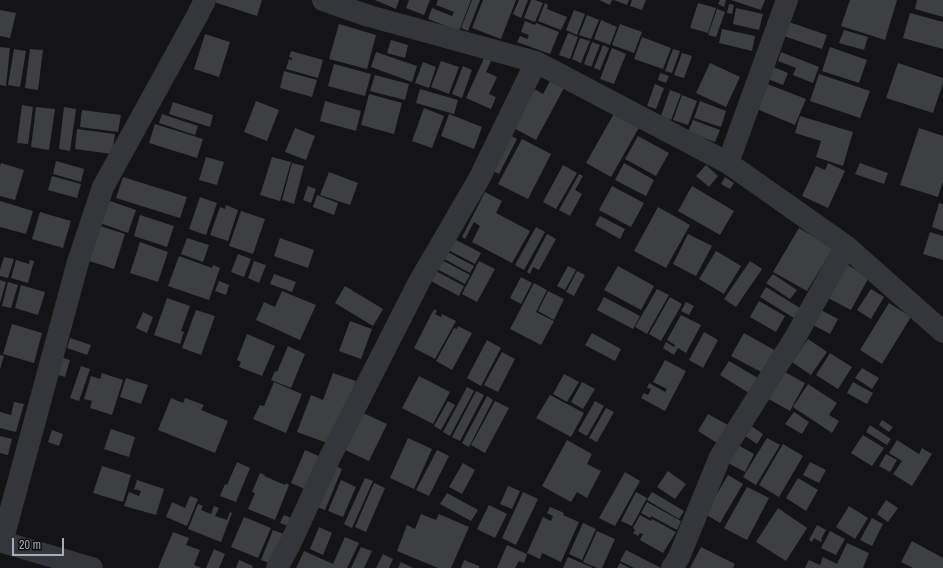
<!DOCTYPE html>
<html>
<head>
<meta charset="utf-8">
<style>
	body { margin:0 }
	#map { position:relative; width:943px; height:568px; overflow:hidden; background:#141416; font-family:"Archivo Narrow",sans-serif }
	canvas { display:block }
	.scale { position:absolute; left:12px; top:538px; width:52px; height:18px; box-sizing:border-box; border:2px solid #a5acb7; border-top:0; padding-left:5px; font-size:12px; line-height:14px; white-space:nowrap; color:#a5acb7; -webkit-text-stroke:3px #0f0f11; paint-order:stroke }
</style>
</head>
<body>
<div id="map">
<canvas width="943" height="568"></canvas>
<div class="scale">20 m</div>
</div>
<script>
const context = document.querySelector('canvas').getContext('2d');
context.lineJoin = 'round';
function fillPath(path, color) { context.fillStyle = color; context.fill(path, 'evenodd'); }
function strokePath(path, color, width, dash) { context.strokeStyle = color; context.lineWidth = width; context.lineCap = dash ? 'butt' : 'round'; context.setLineDash(dash || []); context.stroke(path); }
const building = new Path2D(`
	M 214,0 L 262,0 L 257,16 L 214,2 Z
	M 375,0 L 399,0 L 396,9 Z
	M 409,0 L 430,0 L 424,15 L 406,8 Z
	M 438,0 L 471,0 L 459,31 L 428,19 L 432,8 L 452,16 L 454,12 L 436,5 Z
	M 472,0 L 480,0 L 468,31 L 461,28 Z
	M 483,0 L 516,0 L 501,39 L 472,28 Z
	M 519,0 L 528,0 L 521,18 L 513,14 Z
	M 531,0 L 535,0 L 543,3 L 535,22 L 524,18 Z
	M 599,0 L 612,0 L 610,5 Z
	M 614,0 L 629,0 L 627,5 Z
	M 632,0 L 646,0 L 642,10 L 630,6 Z
	M 720,0 L 726,0 L 724,7 L 718,4 Z
	M 731,0 L 765,0 L 761,10 Z
	M 850,0 L 897,0 L 885,40 L 841,26 Z
	M 917,0 L 943,0 L 943,17 L 915,9 Z
	M 545,3 L 548,5 L 547,9 L 567,17 L 561,30 L 538,21 Z
	M 698,3 L 716,8 L 708,33 L 690,28 Z
	M 729,4 L 734,5 L 732,14 L 727,13 Z
	M 736,8 L 763,14 L 759,30 L 733,24 Z
	M 717,9 L 725,12 L 716,37 L 708,35 Z
	M 0,10 L 16,13 L 10,38 L 0,36 Z
	M 574,10 L 585,14 L 577,35 L 566,30 Z
	M 910,13 L 943,22 L 943,49 L 903,38 Z
	M 587,15 L 599,20 L 591,39 L 579,35 Z
	M 601,20 L 617,27 L 610,45 L 594,39 Z
	M 783,20 L 827,35 L 822,49 L 778,34 Z
	M 525,21 L 535,25 L 536,23 L 559,32 L 550,54 L 517,42 L 520,36 L 527,39 L 529,35 L 521,32 Z
	M 339,24 L 376,35 L 367,69 L 329,59 Z
	M 620,24 L 642,32 L 634,53 L 612,45 Z
	M 722,29 L 755,36 L 752,51 L 719,43 Z
	M 844,30 L 868,37 L 864,50 L 839,43 Z
	M 568,33 L 578,37 L 570,59 L 559,55 Z
	M 205,34 L 230,42 L 219,77 L 194,69 Z
	M 642,37 L 671,48 L 663,69 L 634,59 Z
	M 580,38 L 590,41 L 581,63 L 572,59 Z
	M 391,40 L 408,45 L 405,58 L 387,53 Z
	M 592,42 L 600,45 L 591,67 L 584,64 Z
	M 603,45 L 609,48 L 600,70 L 594,68 Z
	M 0,47 L 10,48 L 6,86 L 0,85 Z
	M 830,47 L 867,60 L 859,83 L 822,71 Z
	M 612,48 L 626,54 L 614,84 L 600,79 Z
	M 14,49 L 26,51 L 20,87 L 8,85 Z
	M 30,49 L 43,50 L 38,90 L 25,88 Z
	M 673,49 L 680,51 L 672,73 L 665,71 Z
	M 291,51 L 323,60 L 318,78 L 286,69 L 289,59 L 292,60 L 292,58 L 289,57 Z
	M 376,52 L 417,66 L 412,82 L 371,67 Z
	M 781,52 L 819,67 L 813,83 L 793,75 L 796,68 L 778,61 Z
	M 682,53 L 692,56 L 684,78 L 674,75 Z
	M 485,56 L 492,59 L 486,72 L 497,77 L 489,94 L 496,97 L 491,109 L 466,98 Z
	M 441,61 L 459,67 L 449,94 L 431,87 Z
	M 423,62 L 436,67 L 429,88 L 415,83 Z
	M 710,63 L 740,77 L 726,107 L 696,93 Z
	M 898,63 L 943,78 L 943,83 L 933,113 L 886,98 Z
	M 334,64 L 371,74 L 365,96 L 328,86 Z
	M 768,65 L 788,73 L 783,85 L 763,77 Z
	M 463,66 L 472,70 L 462,98 L 452,94 Z
	M 284,71 L 317,80 L 312,97 L 280,88 Z
	M 660,73 L 669,76 L 666,83 L 658,80 Z
	M 819,74 L 870,91 L 860,118 L 810,101 Z
	M 375,75 L 409,84 L 405,100 L 370,91 Z
	M 550,81 L 564,88 L 536,140 L 508,125 L 529,86 L 543,94 Z
	M 762,82 L 806,99 L 795,125 L 752,107 Z
	M 655,84 L 664,88 L 656,109 L 647,106 Z
	M 420,89 L 458,100 L 454,114 L 416,103 Z
	M 670,90 L 681,94 L 671,120 L 661,116 Z
	M 369,94 L 402,103 L 394,134 L 361,125 Z
	M 682,95 L 697,101 L 688,125 L 673,120 Z
	M 256,101 L 279,110 L 267,141 L 244,132 Z
	M 325,101 L 361,111 L 356,131 L 320,121 Z
	M 700,101 L 726,111 L 721,127 L 694,118 Z
	M 173,102 L 213,115 L 210,127 L 169,114 Z
	M 22,105 L 33,107 L 28,144 L 17,143 Z
	M 36,107 L 55,109 L 49,150 L 31,147 Z
	M 64,107 L 76,109 L 70,151 L 59,149 Z
	M 424,108 L 444,116 L 432,148 L 412,141 Z
	M 82,110 L 121,115 L 118,132 L 80,127 Z
	M 616,110 L 641,124 L 611,177 L 586,163 Z
	M 162,114 L 198,126 L 195,135 L 159,123 Z
	M 449,114 L 482,127 L 474,149 L 441,136 Z
	M 800,116 L 853,132 L 843,166 L 816,157 L 821,141 L 795,133 Z
	M 693,120 L 720,130 L 715,142 L 688,132 Z
	M 155,124 L 203,139 L 197,158 L 149,143 Z
	M 295,128 L 315,136 L 306,160 L 285,152 Z
	M 919,128 L 943,136 L 943,181 L 938,197 L 900,185 Z
	M 77,129 L 115,134 L 112,154 L 75,149 Z
	M 508,134 L 517,139 L 499,174 L 489,169 Z
	M 638,136 L 669,153 L 656,176 L 625,159 Z
	M 522,139 L 551,154 L 528,199 L 498,184 Z
	M 206,157 L 224,162 L 217,185 L 199,180 Z
	M 272,157 L 291,162 L 280,201 L 260,195 Z
	M 56,161 L 84,169 L 81,182 L 53,174 Z
	M 1,163 L 24,170 L 15,200 L 0,196 L 0,166 Z
	M 292,163 L 304,166 L 294,204 L 282,200 Z
	M 624,163 L 654,180 L 646,196 L 615,180 Z
	M 828,163 L 845,171 L 828,208 L 802,196 L 816,166 L 825,170 Z
	M 860,163 L 888,173 L 884,184 L 855,174 Z
	M 563,165 L 577,173 L 556,209 L 543,202 Z
	M 706,165 L 718,176 L 709,187 L 696,176 Z
	M 329,172 L 358,183 L 350,205 L 320,195 Z
	M 579,174 L 583,176 L 575,190 L 582,194 L 570,216 L 559,210 Z
	M 52,176 L 81,184 L 77,198 L 48,190 Z
	M 123,177 L 187,197 L 180,218 L 116,198 Z
	M 725,177 L 734,183 L 730,189 L 721,184 Z
	M 308,186 L 316,189 L 311,203 L 303,200 Z
	M 612,186 L 644,203 L 631,227 L 599,210 Z
	M 692,186 L 734,211 L 720,235 L 678,211 Z
	M 485,192 L 502,201 L 496,213 L 530,231 L 512,263 L 472,242 L 480,226 L 474,222 L 465,239 L 462,237 Z
	M 317,195 L 338,203 L 334,215 L 313,207 Z
	M 200,197 L 217,203 L 206,235 L 189,229 Z
	M 107,200 L 136,210 L 128,233 L 100,223 Z
	M 0,201 L 33,211 L 26,234 L 0,227 Z
	M 939,203 L 943,204 L 943,231 L 932,227 Z
	M 226,205 L 238,210 L 228,241 L 210,235 L 220,207 L 225,209 Z
	M 658,207 L 690,225 L 666,268 L 634,251 Z
	M 241,211 L 265,219 L 253,254 L 229,246 Z
	M 40,212 L 71,221 L 63,248 L 32,239 Z
	M 140,215 L 174,226 L 167,247 L 134,236 Z
	M 600,216 L 625,229 L 620,239 L 595,225 Z
	M 97,225 L 125,234 L 114,269 L 86,260 Z
	M 536,227 L 545,232 L 524,270 L 515,265 Z
	M 799,228 L 833,248 L 807,291 L 773,272 Z
	M 930,232 L 943,236 L 943,260 L 923,254 Z
	M 445,234 L 481,253 L 475,264 L 439,245 Z
	M 547,234 L 556,239 L 539,270 L 533,267 L 530,274 L 527,272 Z
	M 688,234 L 712,246 L 696,276 L 673,264 Z
	M 187,238 L 209,245 L 203,262 L 181,254 Z
	M 280,238 L 314,250 L 308,268 L 274,256 Z
	M 140,242 L 168,252 L 158,282 L 130,273 Z
	M 442,249 L 474,266 L 470,273 L 439,256 Z
	M 716,251 L 741,266 L 724,294 L 699,279 Z
	M 238,254 L 251,259 L 244,277 L 231,272 Z
	M 179,256 L 212,268 L 213,265 L 220,268 L 209,300 L 168,286 Z
	M 4,257 L 14,259 L 8,278 L 0,276 L 0,270 Z
	M 438,258 L 470,275 L 465,284 L 433,267 Z
	M 16,260 L 29,264 L 30,260 L 34,261 L 28,283 L 11,278 Z
	M 254,261 L 266,265 L 259,283 L 248,278 Z
	M 479,261 L 495,269 L 477,302 L 462,294 Z
	M 750,261 L 762,269 L 736,307 L 724,299 Z
	M 846,264 L 869,277 L 851,310 L 828,298 Z
	M 568,266 L 576,270 L 565,290 L 557,286 Z
	M 618,266 L 654,286 L 641,310 L 604,290 Z
	M 432,269 L 464,286 L 459,296 L 427,279 Z
	M 577,271 L 585,275 L 574,296 L 566,292 Z
	M 274,274 L 296,282 L 292,292 L 270,284 Z
	M 773,274 L 797,290 L 790,299 L 766,283 Z
	M 521,277 L 532,283 L 521,304 L 510,298 Z
	M 0,280 L 6,282 L 0,303 Z
	M 219,281 L 229,285 L 226,295 L 215,291 Z
	M 8,282 L 18,285 L 11,308 L 2,306 Z
	M 534,283 L 547,290 L 536,312 L 554,321 L 541,345 L 510,329 Z
	M 21,285 L 45,292 L 38,315 L 15,308 Z
	M 345,286 L 383,309 L 373,326 L 335,303 Z
	M 766,287 L 800,308 L 794,318 L 760,297 Z
	M 657,289 L 669,295 L 647,334 L 635,327 Z
	M 871,289 L 884,297 L 871,319 L 857,310 Z
	M 282,291 L 316,305 L 300,340 L 256,320 L 264,302 L 275,307 Z
	M 548,291 L 564,299 L 554,320 L 538,311 Z
	M 604,297 L 640,316 L 633,329 L 597,310 Z
	M 670,297 L 682,304 L 661,341 L 649,334 Z
	M 167,298 L 190,306 L 181,331 L 184,332 L 180,344 L 154,335 Z
	M 759,301 L 785,316 L 776,332 L 750,317 Z
	M 686,302 L 694,306 L 689,315 L 681,311 Z
	M 889,303 L 911,317 L 882,364 L 860,350 Z
	M 434,309 L 437,311 L 435,314 L 441,317 L 442,314 L 456,321 L 435,359 L 414,348 Z
	M 819,309 L 838,319 L 830,334 L 811,324 Z
	M 196,310 L 215,316 L 201,355 L 182,348 Z
	M 143,312 L 153,317 L 147,333 L 136,328 Z
	M 681,315 L 701,325 L 686,353 L 678,348 L 674,355 L 663,348 L 666,342 L 674,347 L 675,345 L 667,340 Z
	M 350,321 L 372,329 L 361,359 L 339,351 Z
	M 12,324 L 42,333 L 34,363 L 3,354 Z
	M 458,326 L 472,333 L 452,370 L 436,361 L 454,328 L 457,329 Z
	M 704,332 L 718,340 L 703,368 L 689,360 Z
	M 592,333 L 621,349 L 615,361 L 585,345 Z
	M 744,333 L 778,352 L 765,374 L 731,356 Z
	M 247,334 L 275,346 L 262,376 L 239,367 L 241,362 L 237,360 Z
	M 70,338 L 91,345 L 87,355 L 67,348 Z
	M 808,339 L 827,352 L 811,375 L 792,362 Z
	M 487,340 L 501,348 L 481,386 L 467,378 Z
	M 288,346 L 305,354 L 291,388 L 271,380 L 275,371 L 277,372 Z
	M 502,352 L 515,359 L 498,392 L 484,385 Z
	M 830,353 L 852,367 L 838,389 L 816,375 Z
	M 0,355 L 4,356 L 0,369 Z
	M 60,357 L 70,360 L 65,377 L 55,374 Z
	M 665,360 L 686,371 L 665,411 L 641,398 L 644,393 L 648,395 L 651,389 L 647,388 L 649,383 L 665,392 L 667,389 L 653,382 Z
	M 729,361 L 758,378 L 749,393 L 720,375 Z
	M 81,366 L 90,369 L 79,401 L 70,398 Z
	M 862,368 L 879,378 L 872,389 L 855,378 Z
	M 781,370 L 805,383 L 790,411 L 765,397 Z
	M 102,373 L 123,380 L 112,415 L 90,408 L 92,401 L 84,399 L 91,376 L 100,379 Z
	M 333,373 L 356,381 L 333,445 L 297,432 L 311,395 L 323,400 Z
	M 564,374 L 579,382 L 567,402 L 553,394 Z
	M 419,376 L 450,392 L 433,424 L 402,408 Z
	M 126,378 L 148,385 L 141,404 L 120,397 Z
	M 274,382 L 302,394 L 286,433 L 253,419 L 260,405 L 264,406 Z
	M 582,382 L 595,389 L 583,409 L 571,402 Z
	M 853,382 L 873,393 L 867,404 L 847,393 Z
	M 808,384 L 837,403 L 829,415 L 839,421 L 832,433 L 793,407 Z
	M 467,387 L 474,391 L 450,436 L 443,432 Z
	M 476,391 L 484,395 L 460,441 L 452,437 Z
	M 550,395 L 584,413 L 571,437 L 536,418 Z
	M 487,396 L 493,400 L 469,447 L 462,443 Z
	M 171,398 L 183,403 L 185,398 L 204,405 L 201,410 L 228,421 L 215,453 L 158,430 Z
	M 448,401 L 455,405 L 441,430 L 434,426 Z
	M 495,401 L 509,408 L 485,453 L 471,445 Z
	M 595,401 L 604,406 L 587,436 L 578,431 Z
	M 14,402 L 24,404 L 16,432 L 0,428 L 0,412 L 11,415 Z
	M 606,408 L 614,412 L 597,442 L 589,438 Z
	M 361,412 L 387,424 L 369,461 L 343,449 Z
	M 794,412 L 809,422 L 802,434 L 785,424 Z
	M 708,414 L 728,425 L 717,443 L 698,431 Z
	M 882,420 L 893,427 L 889,432 L 879,425 Z
	M 870,425 L 891,439 L 887,445 L 866,432 Z
	M 751,426 L 763,434 L 757,444 L 745,436 Z
	M 111,429 L 135,437 L 129,457 L 104,449 Z
	M 52,430 L 63,434 L 59,446 L 48,442 Z
	M 863,435 L 884,448 L 872,466 L 851,453 Z
	M 0,436 L 12,439 L 8,455 L 0,453 Z
	M 408,438 L 432,449 L 414,489 L 390,478 Z
	M 767,438 L 780,445 L 756,485 L 743,477 Z
	M 567,440 L 592,454 L 587,464 L 601,471 L 587,498 L 577,492 L 571,502 L 542,486 Z
	M 897,440 L 919,454 L 922,448 L 932,454 L 912,486 L 893,474 L 902,461 L 889,453 Z
	M 783,444 L 803,456 L 779,497 L 759,485 Z
	M 738,445 L 754,454 L 745,472 L 728,463 Z
	M 305,450 L 321,457 L 307,490 L 291,483 Z
	M 437,450 L 449,456 L 429,496 L 416,490 Z
	M 886,454 L 897,460 L 890,472 L 879,466 Z
	M 237,462 L 250,468 L 236,502 L 220,496 L 225,484 L 227,485 Z
	M 810,462 L 826,470 L 819,483 L 803,475 Z
	M 463,463 L 475,470 L 462,494 L 449,487 Z
	M 330,464 L 342,469 L 325,510 L 312,505 Z
	M 102,466 L 131,475 L 123,502 L 93,493 Z
	M 668,471 L 686,484 L 675,499 L 657,487 Z
	M 625,472 L 640,481 L 615,526 L 599,518 Z
	M 260,473 L 265,475 L 264,476 L 285,485 L 286,483 L 289,485 L 275,520 L 248,509 L 255,493 L 252,492 Z
	M 728,475 L 743,484 L 720,523 L 705,514 Z
	M 365,478 L 373,481 L 352,528 L 344,524 Z
	M 798,478 L 818,490 L 806,511 L 786,498 Z
	M 137,480 L 164,489 L 156,515 L 124,506 L 129,492 L 139,496 L 141,491 L 134,489 Z
	M 341,480 L 356,487 L 343,517 L 328,511 Z
	M 374,483 L 385,488 L 366,532 L 355,527 Z
	M 508,486 L 520,491 L 512,509 L 500,504 Z
	M 747,487 L 769,498 L 747,540 L 724,528 Z
	M 523,492 L 538,499 L 516,545 L 502,538 Z
	M 636,492 L 647,498 L 632,526 L 621,521 Z
	M 652,492 L 684,511 L 679,519 L 647,500 Z
	M 447,493 L 478,510 L 471,521 L 440,504 Z
	M 190,496 L 198,499 L 187,526 L 166,517 L 172,502 L 185,508 Z
	M 886,500 L 898,508 L 888,522 L 877,514 Z
	M 647,502 L 681,521 L 677,530 L 651,516 L 650,518 L 641,513 Z
	M 198,504 L 203,506 L 201,510 L 211,514 L 214,506 L 219,508 L 215,516 L 227,520 L 230,512 L 232,513 L 221,542 L 188,529 Z
	M 489,505 L 507,514 L 495,538 L 477,529 Z
	M 849,506 L 868,518 L 855,539 L 836,527 Z
	M 550,507 L 564,513 L 563,515 L 579,522 L 561,562 L 542,553 L 540,559 L 527,553 L 543,517 L 551,521 L 553,516 L 547,513 Z
	M 778,508 L 807,528 L 786,561 L 756,542 Z
	M 421,514 L 436,520 L 439,514 L 469,527 L 451,568 L 438,568 L 397,551 L 407,525 L 415,529 Z
	M 284,515 L 291,518 L 288,526 L 280,523 Z
	M 640,515 L 651,521 L 652,519 L 676,532 L 663,553 L 640,540 L 643,534 L 640,533 L 638,536 L 633,533 L 635,530 L 633,528 Z
	M 244,517 L 271,528 L 258,558 L 231,547 Z
	M 872,518 L 883,524 L 872,546 L 860,540 Z
	M 583,523 L 596,529 L 582,560 L 569,554 Z
	M 817,525 L 826,530 L 821,539 L 822,540 L 821,542 L 814,538 L 812,542 L 809,540 Z
	M 319,527 L 332,533 L 323,555 L 310,549 Z
	M 273,530 L 284,534 L 272,564 L 261,560 Z
	M 597,531 L 615,539 L 602,568 L 597,568 L 583,562 Z
	M 830,531 L 845,539 L 836,555 L 821,548 Z
	M 173,532 L 189,538 L 186,545 L 200,550 L 194,565 L 202,568 L 158,568 Z
	M 345,537 L 359,543 L 347,568 L 296,568 L 304,551 L 333,564 Z
	M 912,541 L 943,558 L 943,568 L 913,568 L 901,562 Z
	M 847,543 L 869,553 L 863,568 L 805,568 L 809,560 L 820,565 L 823,557 L 837,564 Z
	M 507,545 L 527,554 L 524,563 L 519,561 L 515,568 L 497,568 Z
	M 361,547 L 372,551 L 364,568 L 351,568 Z
	M 701,547 L 735,564 L 733,568 L 690,568 Z
	M 214,549 L 225,554 L 219,568 L 206,568 Z
	M 626,550 L 661,568 L 634,568 L 620,561 Z
	M 383,554 L 393,559 L 389,568 L 376,568 Z
	M 568,557 L 593,568 L 563,568 Z
	M 239,560 L 253,566 L 252,568 L 236,568 Z
	M 464,560 L 479,566 L 479,568 L 461,568 Z
	M 401,562 L 413,568 L 398,568 Z
	M 620,563 L 630,568 L 617,568 Z`);
const minor = new Path2D(`
	M 323,0 L 369,16 L 536,62 L 728,163
	M 787,0 L 728,163 L 846,246 L 943,332
	M 0,541 L 2,542 L 78,262 L 103,187 L 197,16 L 205,0
	M 2,542 L 92,568
	M 277,568 L 290,544 L 330,457 L 419,282 L 479,179 L 536,62
	M 672,568 L 679,557 L 720,457 L 796,336 L 846,246`);
fillPath(building, '#3e3f43');
strokePath(minor, '#35363c', 22);
</script>
</body>
</html>
